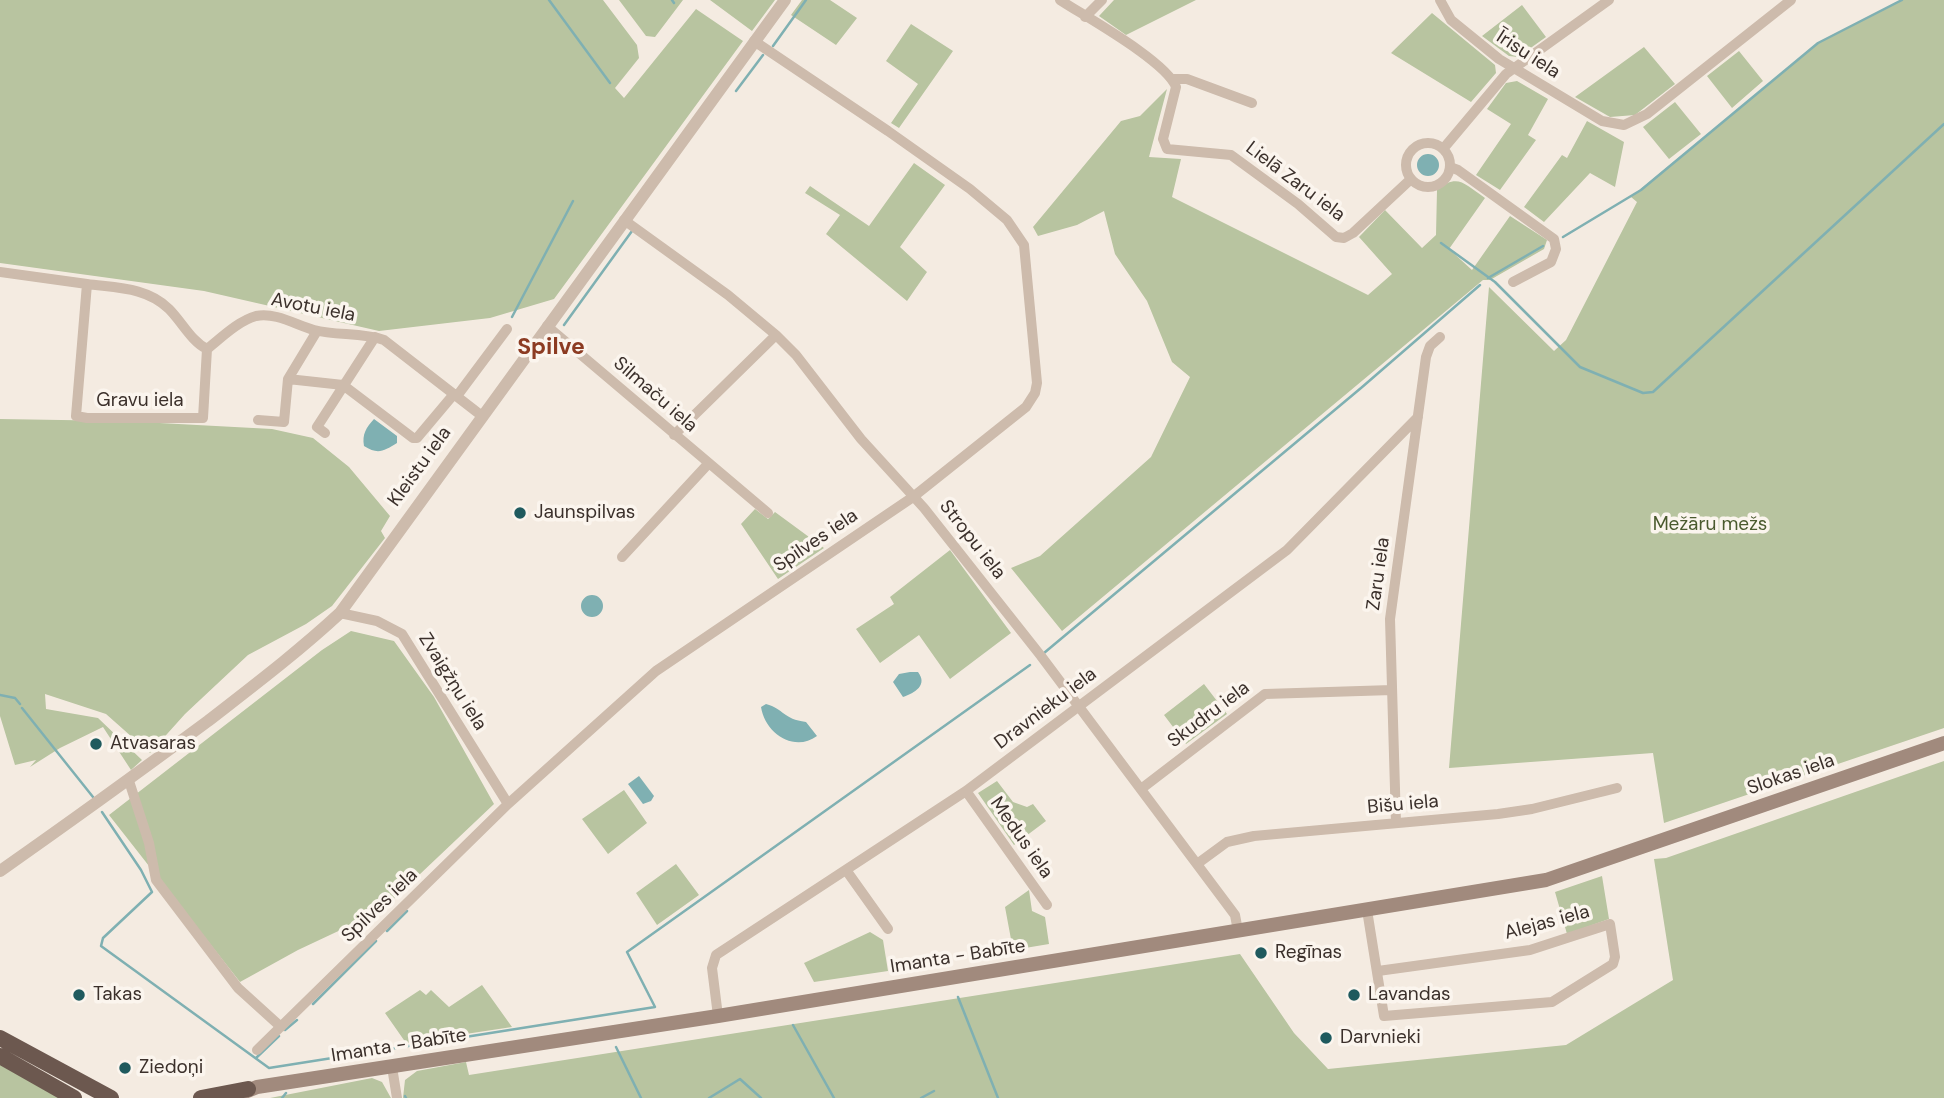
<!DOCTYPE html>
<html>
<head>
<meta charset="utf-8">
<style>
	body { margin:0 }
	canvas { display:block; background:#f4ebe1 }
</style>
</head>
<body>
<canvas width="1944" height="1098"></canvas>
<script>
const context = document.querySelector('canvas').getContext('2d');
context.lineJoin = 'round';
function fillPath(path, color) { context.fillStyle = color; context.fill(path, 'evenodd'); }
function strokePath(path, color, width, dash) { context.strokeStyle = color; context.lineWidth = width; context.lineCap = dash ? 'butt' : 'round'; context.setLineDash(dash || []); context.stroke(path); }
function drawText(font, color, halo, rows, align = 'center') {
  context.font = font + ' "DM Sans",sans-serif'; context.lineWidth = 7; context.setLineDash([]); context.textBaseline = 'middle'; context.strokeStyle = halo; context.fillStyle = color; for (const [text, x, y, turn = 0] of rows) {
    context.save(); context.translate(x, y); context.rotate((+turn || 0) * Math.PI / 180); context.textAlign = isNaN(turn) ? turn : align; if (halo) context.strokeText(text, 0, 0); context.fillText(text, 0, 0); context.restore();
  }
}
const green = new Path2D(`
	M 0,0 L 603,0 L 637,45 L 639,58 L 615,88 L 624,98 L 696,9 L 743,41 L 554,299 L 490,318 L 379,331 L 204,291 L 0,263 Z
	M 619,0 L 683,0 L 655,37 L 646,36 Z
	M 710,0 L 775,0 L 752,31 Z
	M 802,0 L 830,0 L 857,18 L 836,45 L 791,15 Z
	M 1114,0 L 1196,0 L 1126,35 L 1099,16 Z
	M 1902,0 L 1944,0 L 1944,728 L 1664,823 L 1653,753 L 1449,768 L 1489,287 L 1554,351 L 1566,340 L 1637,202 L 1631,197 L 1818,43 Z
	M 1522,5 L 1546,37 L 1518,57 L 1509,56 L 1482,36 Z
	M 1432,13 L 1495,65 L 1496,73 L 1471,102 L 1391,53 Z
	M 911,24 L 953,51 L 899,128 L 891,123 L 918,84 L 886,61 Z
	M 1644,47 L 1675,84 L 1635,115 L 1610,117 L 1575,97 Z
	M 1739,51 L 1763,81 L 1732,108 L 1707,76 Z
	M 1517,81 L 1548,99 L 1528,135 L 1536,140 L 1500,190 L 1476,175 L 1511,124 L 1487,109 L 1506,83 Z
	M 1167,89 L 1149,157 L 1181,159 L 1172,197 L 1368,295 L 1392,274 L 1359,237 L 1385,210 L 1422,248 L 1436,235 L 1437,190 C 1458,173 1464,184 1485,198 L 1449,249 L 1472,270 L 1510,216 L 1547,240 L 1544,249 L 1490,280 L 1483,280 L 1062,631 L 1011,568 L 1040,556 L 1151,457 L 1190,377 L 1172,362 L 1147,301 L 1115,254 L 1104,211 L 1077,225 L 1038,236 L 1033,227 L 1121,121 L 1140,116 Z
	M 1675,102 L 1701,134 L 1669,159 L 1643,127 Z
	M 1587,121 L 1624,142 L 1615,187 L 1590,173 L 1544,222 L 1524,207 L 1562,155 L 1567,158 Z
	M 914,163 L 945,185 L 900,247 L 927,272 L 907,301 L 826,234 L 840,215 L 805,193 L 810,186 L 869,226 Z
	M 0,419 L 122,421 L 272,429 L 313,438 L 349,467 L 390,516 L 381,531 L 385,538 L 332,606 L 306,624 L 248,655 L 185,714 L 150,753 L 106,714 L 45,694 L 46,709 L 98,718 L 142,760 L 131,770 L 103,727 L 60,748 L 30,767 L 36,760 L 15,765 L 0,716 Z
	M 755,509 L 768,519 L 775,512 L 824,548 L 778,579 L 741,524 Z
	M 950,550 L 1011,633 L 950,679 L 919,635 L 880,663 L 856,629 L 894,604 L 890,597 Z
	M 351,631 L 394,641 L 434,697 L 494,804 L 381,911 L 298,950 L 240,982 L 109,815 L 322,650 Z
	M 1204,684 L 1227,714 L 1186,744 L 1164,715 Z
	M 1944,761 L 1944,1098 L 403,1098 L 405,1080 L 417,1071 L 466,1062 L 469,1075 L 1240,954 L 1294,1033 L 1328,1069 L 1566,1045 L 1673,980 L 1654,859 L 1666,858 Z
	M 997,781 L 1013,802 L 1027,807 L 1033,804 L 1046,821 L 1014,845 L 978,793 Z
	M 624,790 L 647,823 L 608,854 L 582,819 Z
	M 676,864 L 699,895 L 657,925 L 636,893 Z
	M 1602,876 L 1609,919 L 1567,934 L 1555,892 Z
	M 1029,890 L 1032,911 L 1045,917 L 1049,944 L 1013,950 L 1005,907 Z
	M 870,932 L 883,940 L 888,971 L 814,982 L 804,963 Z
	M 482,985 L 512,1027 L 406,1043 L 385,1013 L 420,990 L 426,995 L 431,990 L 449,1007 Z
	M 0,1064 L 60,1098 L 0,1098 Z
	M 372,1078 L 382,1082 L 391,1098 L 270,1098 Z`);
const water = new Path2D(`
	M1417 165a11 11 0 1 1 22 0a11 11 0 1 1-22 0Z
	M 374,419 L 397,436 L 397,443 C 384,451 378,455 364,446 C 362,434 366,428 374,419 Z
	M581 606a11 11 0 1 1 22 0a11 11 0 1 1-22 0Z
	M 910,672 L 918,672 C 928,685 915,693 903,697 L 893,682 L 899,674 Z
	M 766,704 C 784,709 783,719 806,722 L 817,736 C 794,753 765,733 761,707 Z
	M 639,776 L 654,796 L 651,801 L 643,804 L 628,784 Z`);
const stream = new Path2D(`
	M 549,0 L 610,83
	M 672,0 L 674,3
	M 773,46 L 806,0
	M 736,91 L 763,55
	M 1563,237 L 1641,190 L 1818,43 L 1902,0
	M 1441,243 L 1495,282 L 1580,367 L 1643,393 L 1653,392 L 1944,124
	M 1488,278 L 1543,246
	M 512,317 L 573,201
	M 564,325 L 632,231
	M 1044,653 L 1361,388 L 1480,285
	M 0,695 L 15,698 L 20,704
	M 22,708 L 93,797
	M 102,812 L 141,870 L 152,892 L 103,938 L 101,946 L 269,1068 L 655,1007 L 627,952 L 1030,665
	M 387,931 L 407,911
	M 958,997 L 998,1098
	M 313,1004 L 376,941
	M 793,1025 L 834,1098
	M 285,1030 L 297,1020
	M 616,1047 L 641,1098
	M 256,1058 L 279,1036
	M 405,1096 L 406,1098
	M 282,1098 L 286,1093
	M 709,1098 L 740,1079 L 761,1098
	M 921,1098 L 934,1091`);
const minor = new Path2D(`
	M 1060,0 C 1086,17 1166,61 1176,87 L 1163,139 L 1167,149 L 1231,155 L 1298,204 L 1336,237 L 1344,238 L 1353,233 L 1411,179
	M 1440,0 L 1451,20 L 1499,59 L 1602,121 L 1624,125 L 1647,114 L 1791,0
	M 1085,17 L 1102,0
	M 1172,79 L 1187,79 L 1252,103
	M1406 165a22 22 0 1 1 44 0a22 22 0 1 1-44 0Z
	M 1443,149 L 1506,74 L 1609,0
	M 1450,167 L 1458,170 L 1554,239 L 1556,249 L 1551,262 L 1513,282
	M 624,220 L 728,295 L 776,335 L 796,355 L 861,439 L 924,508 L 1041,656 L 1235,915 L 1238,931
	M 0,272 L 87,284
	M 547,326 L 768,513
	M 207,349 C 191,341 182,322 169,309 C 147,287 116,288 87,284 L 76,416 L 87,418 L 203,418 L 207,349 C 221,338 238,321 256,316 C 276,312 296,325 314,330 C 337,336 362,332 384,340 L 482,416
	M 288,379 L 317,331
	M 457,396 L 507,329
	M 258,420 L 284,422 L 288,379 L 343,385 L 413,438 L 417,438 L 454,394
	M 325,433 L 317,427 L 375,337
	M 674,435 L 776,335
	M 622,557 L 708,464
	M 340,613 L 377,621 L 402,634 L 508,804
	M 129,781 L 149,843 L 156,880 L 238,988 L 281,1027
	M 1141,789 L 1265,694 L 1392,690
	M 966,791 L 1047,905
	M 1396,823 L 1390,619 L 1426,357 L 1430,346 L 1440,337
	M 1197,864 L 1227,842 L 1254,836 L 1498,814 L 1532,809 L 1617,788
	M 846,870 L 888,929
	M 1367,910 L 1384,1016 L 1552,1002 L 1613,964 L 1615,957 L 1610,924 L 1530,950 L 1378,971
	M 718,1016 L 712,968 L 716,955 L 966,791 L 1287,550 L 1418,417
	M 257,1050 L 508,804 L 656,671 L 913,497 L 1026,407 L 1035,393 L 1037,383 L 1024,245 L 1007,220 L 970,189 L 888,131 L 754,41
	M 392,1067 L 397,1098`);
const tertiary = new Path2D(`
	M 0,871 C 70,822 139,772 208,721 C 253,686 298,652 340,613 L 785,0`);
const secondary = new Path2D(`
	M 240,1094 L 257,1087 L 718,1016 L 1546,880 L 1944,743`);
const trunk = new Path2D(`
	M 0,1038 L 111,1098
	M 0,1056 L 74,1098
	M 201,1098 L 248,1089`);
const markers = [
	[520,513,7,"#1f5a5e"],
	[96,744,7,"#1f5a5e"],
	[1261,953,7,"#1f5a5e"],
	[79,995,7,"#1f5a5e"],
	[1354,995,7,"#1f5a5e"],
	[1326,1038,7,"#1f5a5e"],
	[125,1068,7,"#1f5a5e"]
];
const streetNames = [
	["Īrisu iela",1528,55,33],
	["Lielā Zaru iela",1295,182,37],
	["Avotu iela",313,308,11],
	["Silmaču iela",655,395,41],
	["Gravu iela",140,401],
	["Kleistu iela",420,467,-54],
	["Stropu iela",972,540,52],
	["Spilves iela",816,541,-34],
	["Zaru iela",1379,574,-82],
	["Zvaigžņu iela",452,682,58],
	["Dravnieku iela",1046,709,-37],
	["Skudru iela",1209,715,-37],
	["Slokas iela",1791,775,-19],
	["Bišu iela",1403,805,-5],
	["Medus iela",1021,838,55],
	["Spilves iela",380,906,-44],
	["Alejas iela",1547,923,-15],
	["Imanta - Babīte",958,957,-9],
	["Imanta - Babīte",399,1046,-9]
];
const poiNames = [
	["Jaunspilvas",534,513],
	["Atvasaras",110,744],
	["Regīnas",1275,953],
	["Takas",93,995],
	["Lavandas",1368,995],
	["Darvnieki",1340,1038],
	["Ziedoņi",139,1068]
];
const parkNames = [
	["Mežāru mežs",1710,525]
];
const quarterNames = [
	["Spilve",551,348]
];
fillPath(green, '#b8c4a0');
fillPath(water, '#7fb0b2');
strokePath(stream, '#7fb0b2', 2.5);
strokePath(minor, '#cdbbac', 10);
strokePath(tertiary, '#cdbbac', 12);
strokePath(secondary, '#a18a7d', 14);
strokePath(trunk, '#6c584f', 16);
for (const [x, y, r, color] of markers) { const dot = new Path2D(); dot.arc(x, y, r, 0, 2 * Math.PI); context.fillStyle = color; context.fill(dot); strokePath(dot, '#fbf5ee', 2.5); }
drawText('19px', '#3b302b', '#fbf5ee', streetNames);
drawText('19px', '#3b302b', '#fbf5ee', poiNames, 'left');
drawText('19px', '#4a5a2e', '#fbf5ee', parkNames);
drawText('bold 23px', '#8c3b22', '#fbf5ee', quarterNames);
</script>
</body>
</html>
